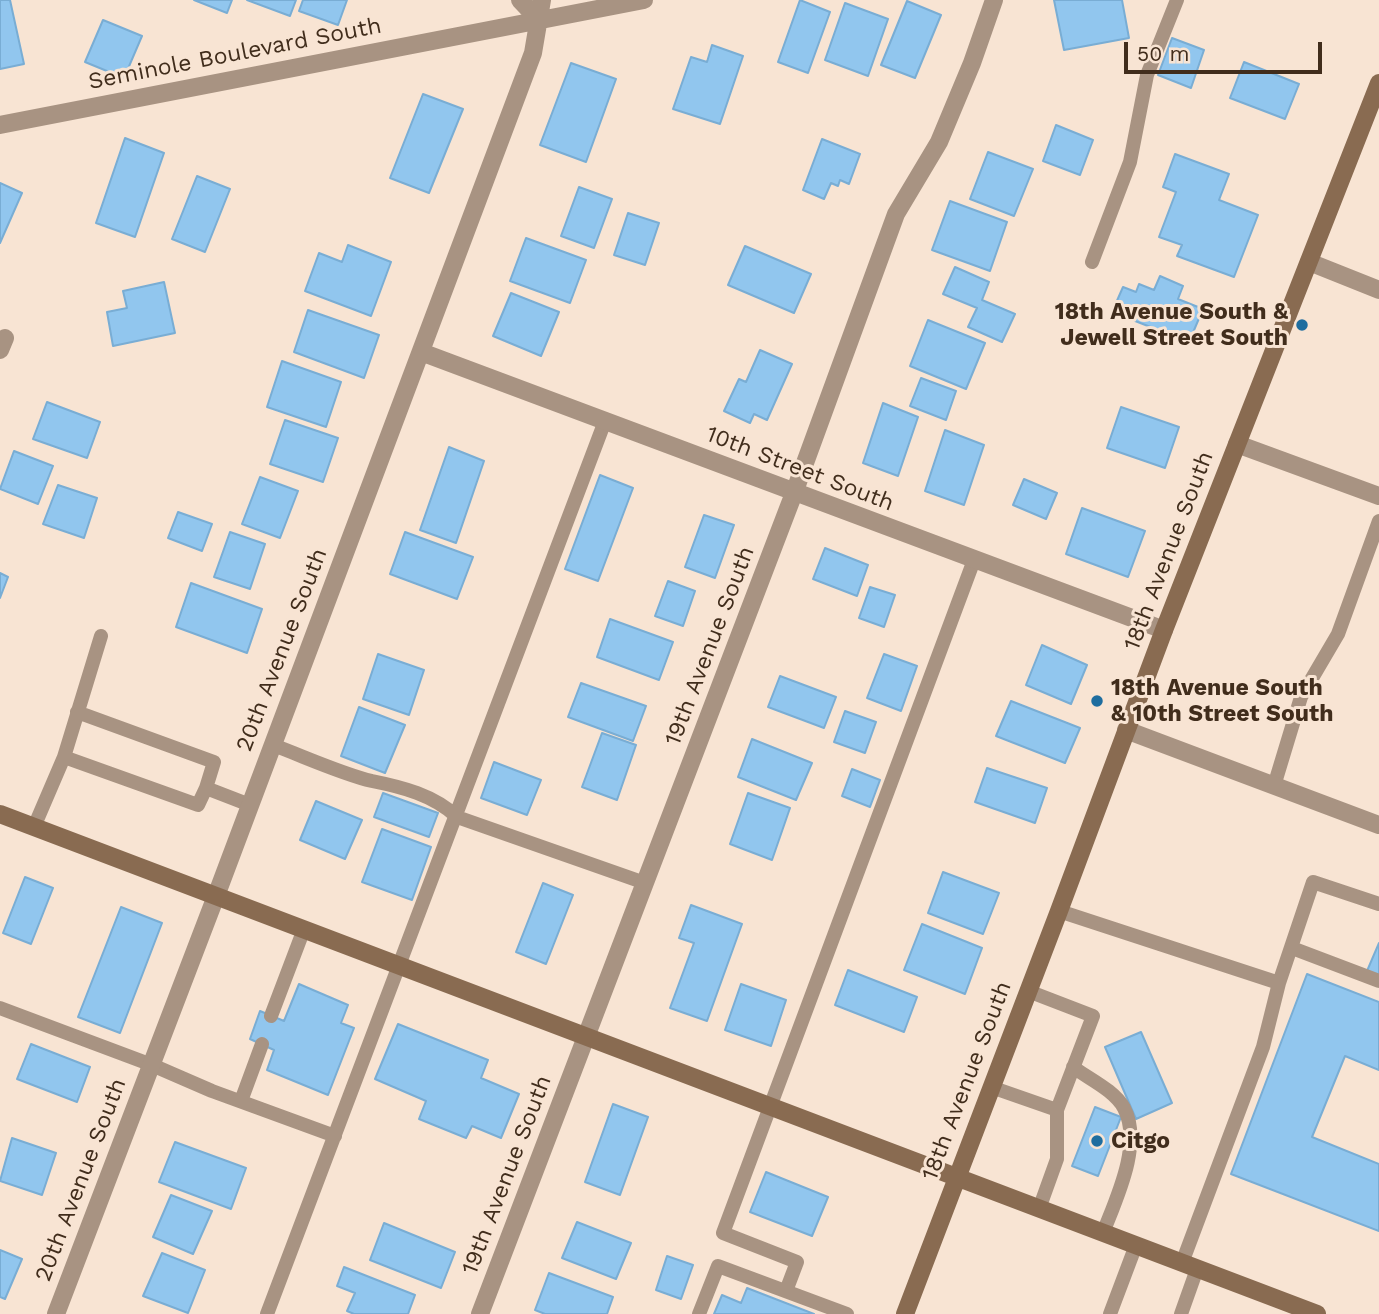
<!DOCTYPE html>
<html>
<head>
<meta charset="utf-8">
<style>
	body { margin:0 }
	#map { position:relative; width:1379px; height:1314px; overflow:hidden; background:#f8e4d3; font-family:"Work Sans",sans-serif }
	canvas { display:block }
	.scale { position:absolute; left:1124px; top:42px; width:198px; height:32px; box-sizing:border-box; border:4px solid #412d1c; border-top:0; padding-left:9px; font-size:21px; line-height:24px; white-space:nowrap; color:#412d1c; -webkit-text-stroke:5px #f8e4d3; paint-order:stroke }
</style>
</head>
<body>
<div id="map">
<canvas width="1379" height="1314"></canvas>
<div class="scale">50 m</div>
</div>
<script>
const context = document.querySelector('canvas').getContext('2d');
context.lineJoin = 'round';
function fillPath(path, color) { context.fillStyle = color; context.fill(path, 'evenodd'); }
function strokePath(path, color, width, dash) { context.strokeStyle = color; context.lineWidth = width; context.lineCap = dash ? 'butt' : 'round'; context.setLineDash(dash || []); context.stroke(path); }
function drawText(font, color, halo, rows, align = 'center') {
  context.font = font + ' "Work Sans",sans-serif'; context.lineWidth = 6; context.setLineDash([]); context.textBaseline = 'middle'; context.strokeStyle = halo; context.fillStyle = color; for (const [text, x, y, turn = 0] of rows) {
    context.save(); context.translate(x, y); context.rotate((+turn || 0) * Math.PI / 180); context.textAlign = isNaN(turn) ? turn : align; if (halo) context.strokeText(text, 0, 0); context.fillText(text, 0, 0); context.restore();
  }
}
const building = new Path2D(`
	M 0,0 L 10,0 L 24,64 L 0,69 Z
	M 194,0 L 232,0 L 227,13 Z
	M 247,0 L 296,0 L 290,16 Z
	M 303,0 L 347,0 L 338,25 L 299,11 Z
	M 800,0 L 830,12 L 808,73 L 778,62 Z
	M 1054,0 L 1122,0 L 1129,38 L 1064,50 Z
	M 907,1 L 941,15 L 915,78 L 881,65 Z
	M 845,3 L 888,19 L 868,76 L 825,60 Z
	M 103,20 L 142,36 L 124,78 L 85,62 Z
	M 1172,38 L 1204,50 L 1191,88 L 1158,75 Z
	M 712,45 L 743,56 L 720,124 L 673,109 L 691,57 L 707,62 Z
	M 1244,62 L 1299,84 L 1285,119 L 1230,98 Z
	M 571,63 L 616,79 L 586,162 L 540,145 Z
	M 423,94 L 463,109 L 429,193 L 390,178 Z
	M 1056,125 L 1093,140 L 1080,175 L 1043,161 Z
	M 125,138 L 164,153 L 135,237 L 96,223 Z
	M 822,139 L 860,154 L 849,184 L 840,180 L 838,186 L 831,183 L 824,199 L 803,190 Z
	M 988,152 L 1033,169 L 1014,216 L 970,199 Z
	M 1175,154 L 1229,174 L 1219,200 L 1258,215 L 1234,277 L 1177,256 L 1182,245 L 1159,237 L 1176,192 L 1163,187 Z
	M 197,176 L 230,189 L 205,252 L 172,239 Z
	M 0,183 L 22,193 L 0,243 Z
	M 579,187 L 612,199 L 594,248 L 561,236 Z
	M 950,201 L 1007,222 L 990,271 L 932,250 Z
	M 628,213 L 659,223 L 645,265 L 614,255 Z
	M 526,238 L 586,260 L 570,303 L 510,281 Z
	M 348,245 L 391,262 L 371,316 L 305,291 L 319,253 L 342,262 Z
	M 745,246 L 811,274 L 794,313 L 728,285 Z
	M 955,267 L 989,282 L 982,300 L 1015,314 L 1002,342 L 968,327 L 977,308 L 943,294 Z
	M 1160,276 L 1183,286 L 1178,299 L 1203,309 L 1189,342 L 1112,312 L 1123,287 L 1136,292 L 1139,284 L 1154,290 Z
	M 164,282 L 175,333 L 113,346 L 107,312 L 127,308 L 123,291 Z
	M 511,293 L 559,312 L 541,356 L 493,336 Z
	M 308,310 L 379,335 L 364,378 L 294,352 Z
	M 928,320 L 985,343 L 966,389 L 910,366 Z
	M 760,350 L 792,364 L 767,420 L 754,414 L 750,423 L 724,411 L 739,379 L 746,382 Z
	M 282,361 L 341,382 L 326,427 L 267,407 Z
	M 921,378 L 956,391 L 946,420 L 910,406 Z
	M 47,402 L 100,422 L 87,458 L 33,439 Z
	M 883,403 L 918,417 L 898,476 L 863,463 Z
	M 1121,407 L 1179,427 L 1165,468 L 1107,448 Z
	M 285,420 L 338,438 L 323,482 L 270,464 Z
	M 945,430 L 984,445 L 964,505 L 925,491 Z
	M 449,447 L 484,461 L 456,543 L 420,530 Z
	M 14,451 L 53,466 L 38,504 L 0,489 Z
	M 600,475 L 633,488 L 598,581 L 565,569 Z
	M 260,477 L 298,491 L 280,538 L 242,524 Z
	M 1024,479 L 1057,493 L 1046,519 L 1013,505 Z
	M 58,485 L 97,498 L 84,538 L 43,524 Z
	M 1082,508 L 1145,531 L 1128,577 L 1066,554 Z
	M 178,512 L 212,524 L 202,551 L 168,538 Z
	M 704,515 L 734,525 L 715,578 L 685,567 Z
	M 230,532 L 265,544 L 250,589 L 214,577 Z
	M 405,532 L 473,557 L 457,599 L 390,574 Z
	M 825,548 L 868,565 L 857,596 L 813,579 Z
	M 0,573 L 8,577 L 0,598 Z
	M 668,581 L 695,591 L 683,626 L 655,616 Z
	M 191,583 L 262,609 L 247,653 L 176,627 Z
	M 870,587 L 895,595 L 884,627 L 859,618 Z
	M 610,619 L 673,642 L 659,680 L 597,657 Z
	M 1042,645 L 1087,665 L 1071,704 L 1026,685 Z
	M 378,654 L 424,670 L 409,715 L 363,699 Z
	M 884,654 L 917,666 L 901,711 L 867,698 Z
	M 780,676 L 836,697 L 824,728 L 768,707 Z
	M 581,683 L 646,706 L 633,741 L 568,717 Z
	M 1011,701 L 1080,728 L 1065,763 L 996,736 Z
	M 359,707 L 405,725 L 385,773 L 341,756 Z
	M 845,711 L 876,722 L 865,753 L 834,742 Z
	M 602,733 L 636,745 L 617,800 L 582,787 Z
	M 752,739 L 812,763 L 796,800 L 738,777 Z
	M 494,762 L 541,780 L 527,815 L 481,798 Z
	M 987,768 L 1047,788 L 1035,823 L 975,802 Z
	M 852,769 L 880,780 L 870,807 L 842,796 Z
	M 383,793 L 438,813 L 429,837 L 374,817 Z
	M 748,793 L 790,808 L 772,860 L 730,844 Z
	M 316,801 L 362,820 L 345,859 L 300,840 Z
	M 382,829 L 431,847 L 412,900 L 362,882 Z
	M 943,872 L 999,893 L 983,934 L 928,913 Z
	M 25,877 L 53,888 L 31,944 L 3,933 Z
	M 543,883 L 573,895 L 546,964 L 516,952 Z
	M 691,905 L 742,924 L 707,1021 L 670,1008 L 694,943 L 679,938 Z
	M 121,907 L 162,923 L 120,1033 L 78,1017 Z
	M 922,924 L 982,948 L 965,994 L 904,970 Z
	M 1379,943 L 1379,976 L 1367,971 Z
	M 848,970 L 917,997 L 904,1032 L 835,1005 Z
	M 1307,974 L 1379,1002 L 1379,1070 L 1345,1056 L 1312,1137 L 1379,1164 L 1379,1231 L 1231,1174 Z
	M 299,984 L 348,1005 L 341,1023 L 354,1028 L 328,1095 L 267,1070 L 274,1050 L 250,1039 L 260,1011 L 284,1021 Z
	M 741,984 L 786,1000 L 771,1046 L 725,1030 Z
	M 398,1024 L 488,1060 L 481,1078 L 519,1094 L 501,1138 L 472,1126 L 466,1138 L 419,1119 L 426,1101 L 375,1079 Z
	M 1141,1032 L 1172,1103 L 1136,1119 L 1105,1047 Z
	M 31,1044 L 90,1067 L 77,1102 L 17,1079 Z
	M 613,1104 L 648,1117 L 620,1195 L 585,1182 Z
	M 1095,1107 L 1121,1117 L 1098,1176 L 1072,1166 Z
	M 12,1138 L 56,1153 L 42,1195 L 0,1181 Z
	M 175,1142 L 246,1168 L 231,1209 L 159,1182 Z
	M 766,1172 L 828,1197 L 812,1236 L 750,1212 Z
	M 171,1195 L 212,1211 L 193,1254 L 153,1237 Z
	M 577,1222 L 631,1243 L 616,1279 L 562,1258 Z
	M 384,1223 L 455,1252 L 441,1288 L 370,1260 Z
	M 0,1250 L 22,1259 L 5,1299 L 0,1297 Z
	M 162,1253 L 205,1270 L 188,1313 L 143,1296 Z
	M 667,1256 L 693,1265 L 681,1299 L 656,1290 Z
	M 344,1267 L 415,1295 L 408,1314 L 354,1314 L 347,1311 L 355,1293 L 337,1286 Z
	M 549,1273 L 613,1297 L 607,1314 L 545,1314 L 535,1310 Z
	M 747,1288 L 814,1314 L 714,1314 L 722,1295 L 741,1303 Z`);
const lane = new Path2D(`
	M 1092,262 L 1130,162 L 1147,75 L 1177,0
	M 77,712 L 214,762 L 206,788
	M 273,745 C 303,756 342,774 372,781 C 402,787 434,795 457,817 L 645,883
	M 64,757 L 101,636
	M 1274,786 L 1301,697 L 1338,634 L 1379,521
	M 34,827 L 64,757 L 198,805 L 206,788 L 250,805
	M 1059,911 L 1279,983
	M 1292,948 L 1379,981
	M 1028,991 L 1093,1016 L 1057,1110 L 1057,1159 L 1039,1209
	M 0,1008 L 152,1065 L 212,1091 L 335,1136
	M 271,1016 L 304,929
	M 1073,1067 C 1089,1079 1114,1090 1124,1108 C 1143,1144 1116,1199 1103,1233
	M 991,1087 L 1057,1110
	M 241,1101 L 262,1044
	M 1182,1263 L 1263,1047 L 1279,983 L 1313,882 L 1379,904
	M 786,1291 L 797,1262 L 723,1233 L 974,560
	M 267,1314 L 605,421
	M 699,1314 L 718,1266 L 847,1314
	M 1110,1314 L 1136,1245
	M 1181,1314 L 1197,1269`);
const street = new Path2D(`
	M 520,0 L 538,19
	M 0,125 L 644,0
	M 1309,262 L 1379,290
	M 0,350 L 5,338
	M 421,352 L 1164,630
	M 1237,444 L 1379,496
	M 1126,730 L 1379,825
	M 56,1314 L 216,896 L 533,53 L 542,0
	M 480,1314 L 794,493 L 896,214 L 939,142 L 972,63 L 994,0`);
const secondary = new Path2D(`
	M 0,814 L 1317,1314
	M 905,1314 L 1059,911 L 1164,630 L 1379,83`);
const markers = [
	[1302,325,7,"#1e6d9f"],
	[1097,701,7,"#1e6d9f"],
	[1097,1141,7,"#1e6d9f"]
];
const streetNames = [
	["Seminole Boulevard South",235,54,-11],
	["10th Street South",800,469,21],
	["18th Avenue South",1169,551,-69],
	["19th Avenue South",710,646,-69],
	["20th Avenue South",282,650,-69],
	["18th Avenue South",967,1081,-69],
	["19th Avenue South",507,1175,-69],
	["20th Avenue South",81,1180,-69]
];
const poiNames = [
	["18th Avenue South &",1288,312,"right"],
	["Jewell Street South",1288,338,"right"],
	["18th Avenue South",1111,688],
	["& 10th Street South",1111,714],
	["Citgo",1111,1141]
];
fillPath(building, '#91c6ee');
strokePath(building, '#79add4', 2);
strokePath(lane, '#a89382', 14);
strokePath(street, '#a89382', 18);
strokePath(secondary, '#896b51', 18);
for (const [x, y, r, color] of markers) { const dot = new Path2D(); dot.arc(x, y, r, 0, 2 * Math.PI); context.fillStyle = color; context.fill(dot); strokePath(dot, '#f8e4d3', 2.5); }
drawText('23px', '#412d1c', '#f8e4d3', streetNames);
drawText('bold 23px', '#412d1c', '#f8e4d3', poiNames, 'left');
</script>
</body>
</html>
